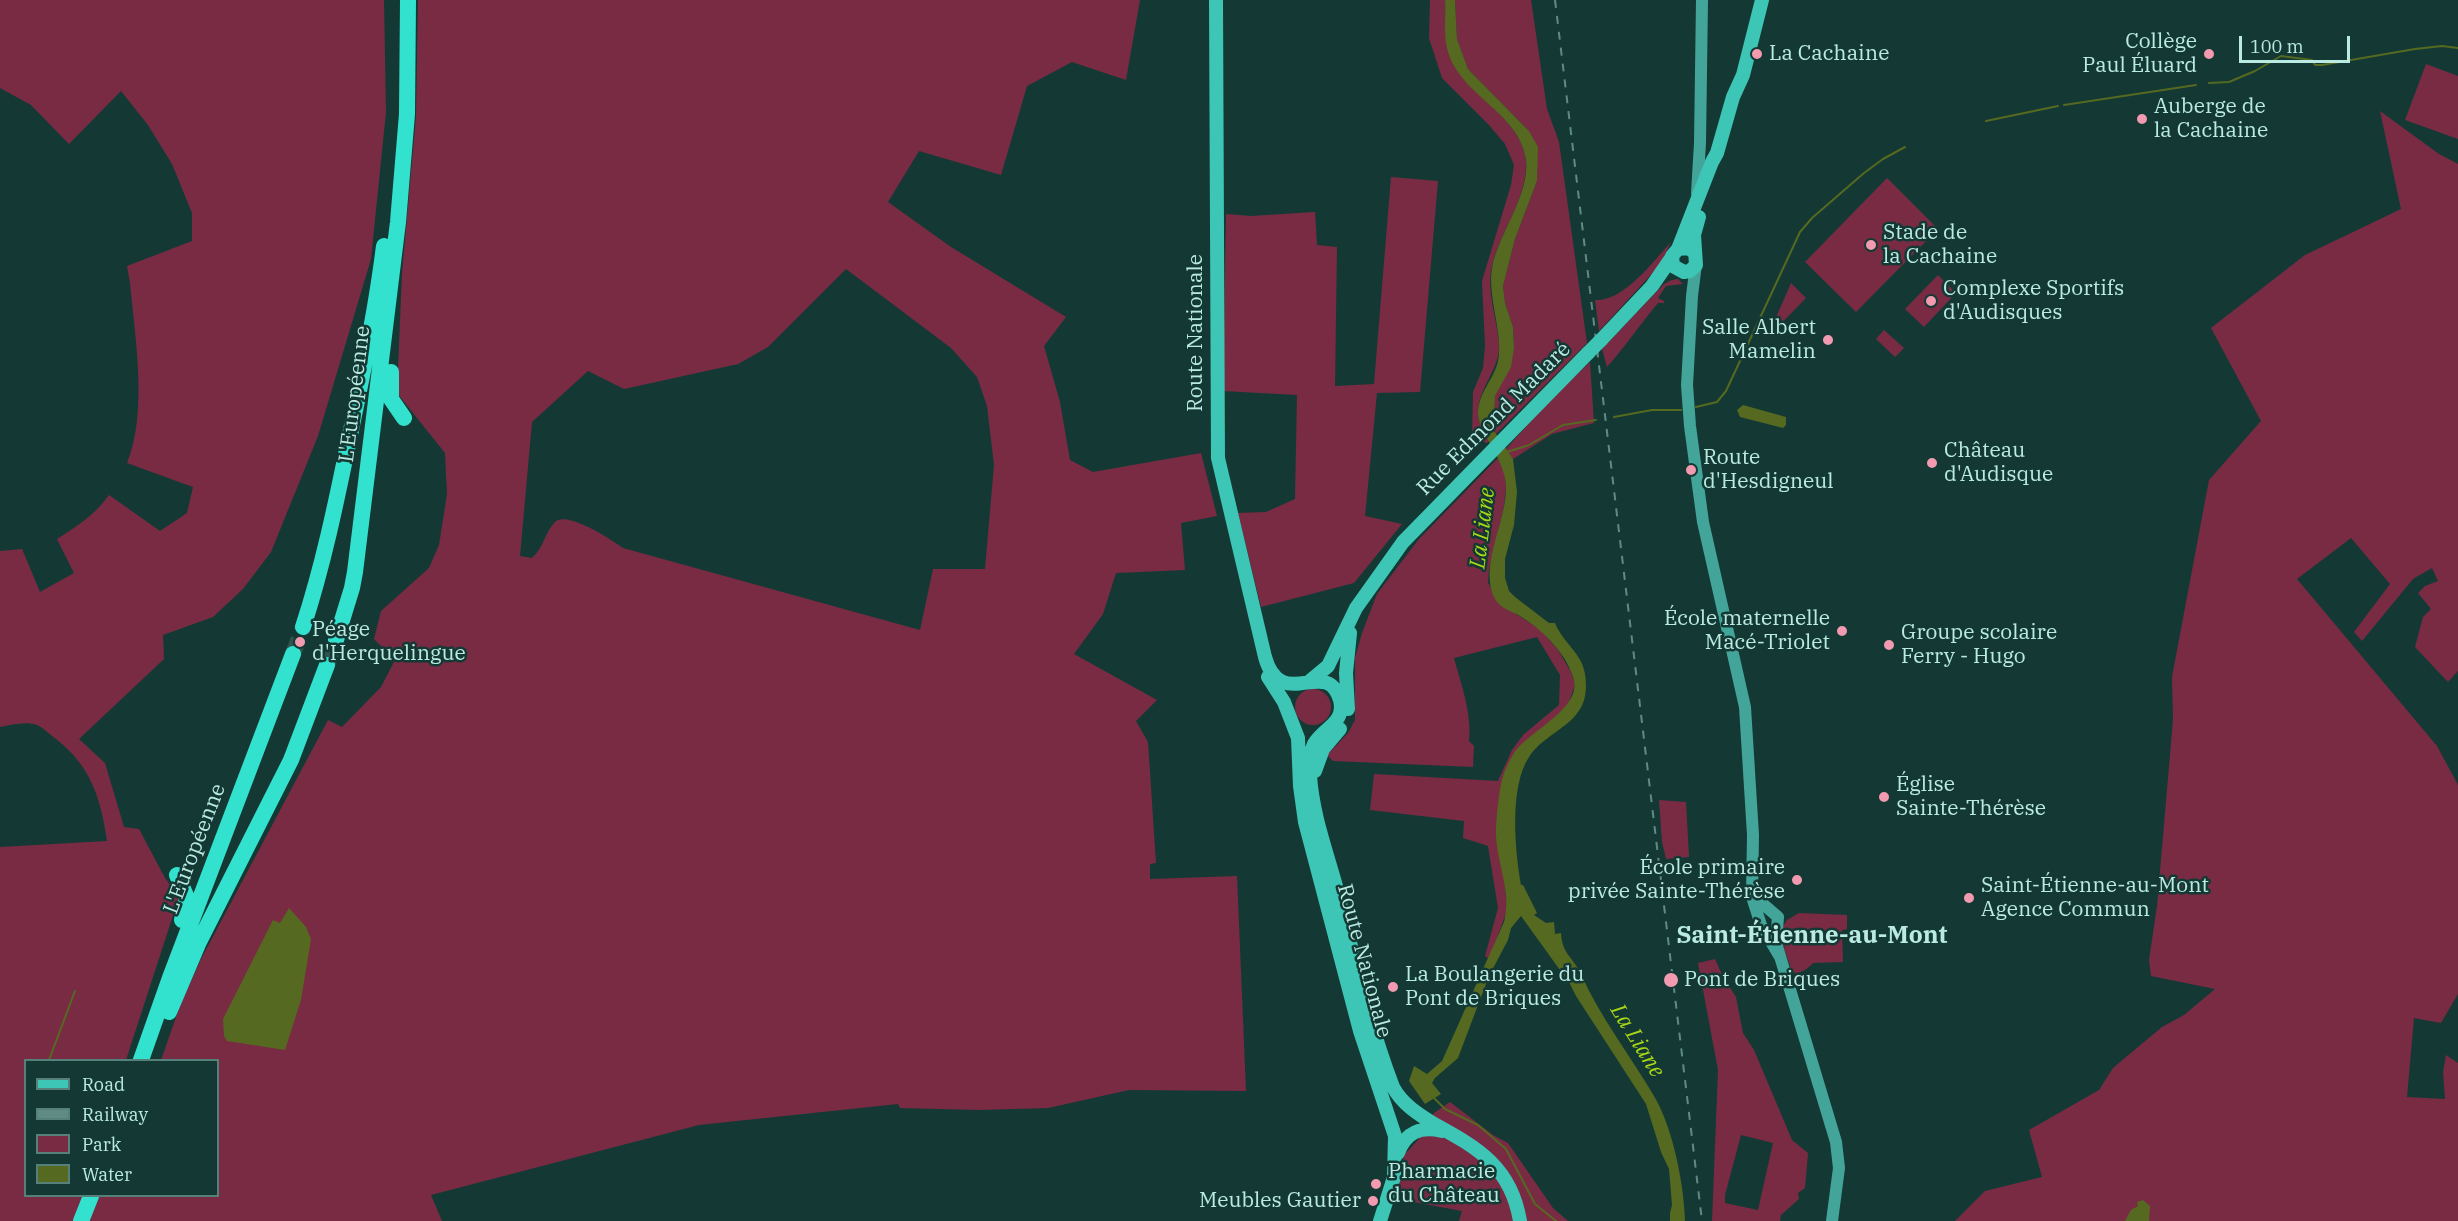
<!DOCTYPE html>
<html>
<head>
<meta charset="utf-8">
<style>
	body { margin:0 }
	#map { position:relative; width:2458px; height:1221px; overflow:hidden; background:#143934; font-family:"IBM Plex Serif",serif }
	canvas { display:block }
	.legend { position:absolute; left:24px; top:1059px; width:195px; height:138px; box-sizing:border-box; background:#143934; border:2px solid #56807a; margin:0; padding:8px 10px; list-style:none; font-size:18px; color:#b9ebe3 }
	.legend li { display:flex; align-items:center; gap:12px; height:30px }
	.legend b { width:30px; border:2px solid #56807a }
	.scale { position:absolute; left:2239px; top:36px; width:111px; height:27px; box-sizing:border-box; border:3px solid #b9ebe3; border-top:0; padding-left:8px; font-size:18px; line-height:21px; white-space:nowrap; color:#b9ebe3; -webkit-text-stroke:4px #143934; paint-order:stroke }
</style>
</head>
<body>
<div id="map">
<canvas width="2458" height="1221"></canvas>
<ul class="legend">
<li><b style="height:8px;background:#3dc5b5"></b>Road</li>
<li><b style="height:8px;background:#608b85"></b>Railway</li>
<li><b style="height:16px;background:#792b44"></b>Park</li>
<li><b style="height:16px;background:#556920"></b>Water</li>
</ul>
<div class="scale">100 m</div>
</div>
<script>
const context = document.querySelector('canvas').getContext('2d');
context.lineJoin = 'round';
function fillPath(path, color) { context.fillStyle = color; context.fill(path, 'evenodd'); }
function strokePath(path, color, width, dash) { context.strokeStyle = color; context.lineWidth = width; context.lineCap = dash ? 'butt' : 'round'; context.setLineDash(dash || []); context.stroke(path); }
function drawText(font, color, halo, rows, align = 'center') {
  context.font = font + ' "IBM Plex Serif",serif'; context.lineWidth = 5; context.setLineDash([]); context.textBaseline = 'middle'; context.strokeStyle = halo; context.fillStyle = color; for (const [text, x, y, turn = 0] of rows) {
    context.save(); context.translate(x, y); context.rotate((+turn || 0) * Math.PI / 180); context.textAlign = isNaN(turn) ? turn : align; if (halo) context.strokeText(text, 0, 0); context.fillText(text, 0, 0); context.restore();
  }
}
const green = new Path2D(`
	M 0,0 L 384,0 L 386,112 L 371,259 L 318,436 L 271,552 L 243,589 L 213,617 L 163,635 L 164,659 L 79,739 L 105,763 L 124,827 L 139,829 L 165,878 L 179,897 L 126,1060 L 26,1060 L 26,1196 L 218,1196 L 218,1060 L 161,1060 L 181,1003 L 201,959 L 328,720 L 342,727 L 381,687 L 395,660 L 374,639 L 381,611 L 429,568 L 439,545 L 447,494 L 445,453 L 397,393 L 402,273 L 416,116 L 418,0 L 1140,0 L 1126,80 L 1072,62 L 1027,86 L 1001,175 L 919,151 L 888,202 L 951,247 L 1066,317 L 1044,346 L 1060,402 L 1070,460 L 1093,472 L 1201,453 L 1217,516 L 1181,523 L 1185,570 L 1116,573 L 1103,614 L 1074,654 L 1157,700 L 1136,721 L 1148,742 L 1156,863 L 1150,864 L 1150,879 L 1237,876 L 1246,1091 L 1129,1090 L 1048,1108 L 979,1110 L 900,1108 L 898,1104 L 699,1125 L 431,1195 L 442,1221 L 0,1221 L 0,847 L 107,841 C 101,799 91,766 56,739 C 50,735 44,728 37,725 C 26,721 12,725 0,727 L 0,551 L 22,549 L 40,592 L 74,573 L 57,539 C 77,526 95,515 109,495 L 160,531 L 187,513 L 193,487 L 127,463 C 148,412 135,337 130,283 L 127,266 L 192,241 L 192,213 L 172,164 L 148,125 L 121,91 L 69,144 L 31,105 L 0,88 ZM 846,269 L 951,348 L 977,377 L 987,406 L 994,465 L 985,569 L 933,569 L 920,630 L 623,548 C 611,539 566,510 555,522 C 544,534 544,547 532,558 L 520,556 L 532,422 L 588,371 L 624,389 L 738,364 L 768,347 Z
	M 1430,0 L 1445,0 C 1446,20 1443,44 1453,63 C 1471,97 1525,122 1526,163 C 1527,199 1500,232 1492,266 C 1486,289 1497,320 1499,343 C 1501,370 1476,389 1478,416 C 1479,423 1486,434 1490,440 L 1487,443 L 1472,438 L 1473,392 L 1483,368 L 1485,346 L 1482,281 L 1511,185 L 1514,165 L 1505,144 L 1489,125 L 1442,78 L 1429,38 Z
	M 1455,0 L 1531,0 L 1547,109 L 1559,142 L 1587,343 L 1495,435 L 1495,396 L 1514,348 L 1513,327 L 1505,303 L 1503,286 L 1515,239 L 1537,181 L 1529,131 L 1468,69 L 1457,39 Z
	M 2426,64 L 2458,76 L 2458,139 L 2405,120 Z
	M 2380,111 L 2439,154 L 2458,164 L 2458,671 L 2448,682 L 2415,647 L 2423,617 L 2431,609 L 2418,593 L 2425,586 L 2438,581 L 2432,568 L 2413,579 L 2362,641 L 2354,632 L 2390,584 L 2351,538 L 2297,579 L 2437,746 L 2458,785 L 2458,994 L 2441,1023 L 2414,1018 L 2407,1097 L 2445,1099 L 2443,1072 L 2446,1055 L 2458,1063 L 2458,1221 L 1955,1221 L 1985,1191 L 2042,1177 L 2029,1130 L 2099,1090 L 2113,1068 L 2162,1027 L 2184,1015 L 2215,989 L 2151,976 L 2149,960 L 2157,906 L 2173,720 L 2172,677 L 2209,480 L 2261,421 L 2211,328 L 2305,255 L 2401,209 Z
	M 1391,177 L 1438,181 L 1420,392 L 1377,393 L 1365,516 L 1402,524 L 1354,583 L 1261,607 L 1238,513 L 1266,512 L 1295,499 L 1297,395 L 1223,391 L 1226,214 L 1251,216 L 1315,212 L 1317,245 L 1337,247 L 1335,386 L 1374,384 Z
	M 1887,178 L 1938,229 L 1856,312 L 1805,262 Z
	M 1671,242 L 1660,265 L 1599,331 L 1595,300 C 1623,302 1653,262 1671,242 Z
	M 1938,275 L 1956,293 L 1924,327 L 1905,309 Z
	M 1678,279 L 1683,284 L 1666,286 L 1658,298 L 1664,301 L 1664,303 L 1658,303 C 1640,324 1626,346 1607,367 L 1602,349 L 1664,284 L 1672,280 Z
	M 1791,283 L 1806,298 L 1767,338 Z
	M 1884,330 L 1904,348 L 1895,357 L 1876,339 Z
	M 1590,362 L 1594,423 L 1552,434 L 1513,459 L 1505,450 L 1552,398 Z
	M 1498,458 L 1505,472 L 1506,488 L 1504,506 L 1489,569 L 1488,582 L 1498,603 L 1540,629 L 1558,650 L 1571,672 L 1575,685 L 1567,707 L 1517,749 L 1503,776 L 1499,810 L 1507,911 L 1489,959 L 1485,956 L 1498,908 L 1488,846 L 1463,838 L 1464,821 L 1370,810 L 1374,774 L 1498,781 L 1512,750 L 1523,735 L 1559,705 L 1560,675 L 1537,637 L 1454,658 C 1461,684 1472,713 1469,741 L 1474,746 L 1473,767 L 1333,761 L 1327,755 L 1348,733 L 1355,720 L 1355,658 L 1362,633 L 1377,594 L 1419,539 Z
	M1295 707a18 18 0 1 1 36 0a18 18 0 1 1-36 0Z
	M 1659,800 L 1686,802 L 1689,857 L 1666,859 L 1662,842 Z
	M 1799,913 L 1847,915 L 1847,929 L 1842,930 L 1843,962 L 1813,963 C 1806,970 1799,976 1790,971 L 1790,965 L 1784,949 L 1785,946 L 1783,946 L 1777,936 L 1787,920 Z
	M 1715,959 L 1723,977 L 1736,997 L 1743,1033 L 1754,1050 L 1792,1140 L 1808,1153 L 1805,1188 L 1798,1193 L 1799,1199 L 1781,1215 L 1780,1221 L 1712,1221 L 1718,1070 L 1698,963 ZM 1741,1135 L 1773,1143 L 1758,1210 L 1725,1203 L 1725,1195 Z
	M 1450,1102 L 1493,1135 L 1508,1143 L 1553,1208 L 1568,1221 L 1459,1221 L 1462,1211 L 1397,1199 L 1404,1155 L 1418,1140 L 1434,1113 Z`);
const water = new Path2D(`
	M 1445,0 L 1455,0 L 1457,39 L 1468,69 L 1529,131 L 1538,147 L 1537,181 L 1515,239 L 1503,286 L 1505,303 L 1513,327 L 1514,348 L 1511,367 L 1495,396 L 1494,431 L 1513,459 L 1517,492 L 1514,525 L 1505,559 L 1505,578 L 1509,591 L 1515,597 L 1549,623 L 1555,623 C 1563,643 1582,653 1585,674 C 1593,725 1550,726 1529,757 C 1509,787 1515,851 1521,885 L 1523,885 L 1537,913 L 1534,915 L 1546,923 L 1554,922 L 1555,934 L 1561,933 C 1562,954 1573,957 1581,974 C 1600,1017 1630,1055 1654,1096 C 1673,1128 1684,1184 1685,1221 L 1670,1221 L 1670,1213 L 1672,1205 L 1669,1169 L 1661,1152 L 1646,1104 L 1576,996 L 1570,984 L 1521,916 L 1511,928 L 1508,940 L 1489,976 L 1458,1058 L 1435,1078 L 1432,1083 L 1441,1094 L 1425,1104 L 1409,1081 L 1414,1066 L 1427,1074 L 1442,1061 L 1504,922 C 1512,892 1497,864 1496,835 C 1496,819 1499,787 1504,773 C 1507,765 1511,757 1516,750 C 1531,731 1580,708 1574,681 C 1569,657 1544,631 1523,618 C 1515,612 1503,610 1497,602 C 1476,569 1507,523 1506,486 C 1505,459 1479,433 1478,414 C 1478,392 1494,380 1498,361 C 1504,336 1487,296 1492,268 C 1498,234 1530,195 1526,160 C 1520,113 1461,96 1448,52 C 1443,36 1446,16 1445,0 Z
	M 1743,405 L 1786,417 L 1786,425 L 1783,428 L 1740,417 L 1737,410 Z
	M 289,908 L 306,927 L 311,939 L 301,1000 L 285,1050 L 227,1041 L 224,1036 L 223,1019 L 273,920 L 280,923 Z
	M 2143,1200 L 2150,1206 L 2149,1221 L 2125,1221 L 2131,1210 L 2138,1206 L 2137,1202 Z`);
const stream = new Path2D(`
	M 2209,83 L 2229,82 L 2255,71 L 2281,56 L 2312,60 L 2315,65 L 2322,65 L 2415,49 L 2442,46 L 2458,48
	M 2064,105 L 2196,85
	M 1986,121 L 2058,106
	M 1696,407 L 1717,402 L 1726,391 L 1800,232 L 1812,218 L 1864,173 L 1883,159 L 1905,147
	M 1614,417 L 1652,410 L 1681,410
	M 1507,452 L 1529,445 L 1563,425 L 1596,420
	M 49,1060 L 75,991
	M 1432,1096 L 1445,1109 L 1478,1125 L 1506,1149 L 1535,1204 L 1556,1221`);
const highwayTunnel = new Path2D(`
	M 293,654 L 303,627
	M 327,665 L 336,640`);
const secondary = new Path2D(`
	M 1697,193 L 1700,143 L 1702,0
	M 1696,264 L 1692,296 L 1687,385 L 1690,426 L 1703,522 L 1745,707 L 1753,835 L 1752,897 L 1761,925 L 1780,957
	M 1754,889 L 1763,904 L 1778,917 L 1776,943 L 1836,1142 L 1839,1168 L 1832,1221`);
const primary = new Path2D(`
	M 1216,0 L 1218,458 L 1265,657 C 1281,714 1327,655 1340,700 C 1346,723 1323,728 1314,744 C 1309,754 1310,765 1310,775 C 1312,812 1326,850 1336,886 C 1353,953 1368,1022 1393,1087 C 1402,1104 1418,1114 1434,1124 C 1478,1148 1511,1167 1520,1221
	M 1678,249 L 1712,162 L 1717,153 L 1733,97 L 1743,75 L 1762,0
	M 1695,253 L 1689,248 L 1678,249 L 1672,256 L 1673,266 L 1684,272 L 1690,271 L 1696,265 L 1694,235 L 1699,217
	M 1601,340 L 1652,286 L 1672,257
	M 1268,677 L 1284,702 L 1298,738 L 1300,786 L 1305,822 L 1360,1031 L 1395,1136 L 1394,1177 L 1380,1221
	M 1310,681 L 1328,666 L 1356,608 L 1403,542 L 1588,353
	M 1348,709 L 1346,673 L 1350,633
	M 1315,771 L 1323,749 L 1340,729
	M 1398,1153 C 1406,1132 1420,1126 1442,1131`);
const highway = new Path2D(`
	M 391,372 L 391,399 L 404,418
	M 303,627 C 323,566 336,503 349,440 C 362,376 376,311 384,246
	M 336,640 L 352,588 L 355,572 L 398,222 L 407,114 L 408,0
	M 177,875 L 187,898 L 182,920
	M 169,1012 L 198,944 L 291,760 L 327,665
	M 141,1060 L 171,975 L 293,654
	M 81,1221 L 91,1196`);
const rail = new Path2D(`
	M 1555,0 L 1702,1221`);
const primaryBridge = new Path2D(`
	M 1588,353 L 1601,340`);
const markers = [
	[1757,54,6,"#f29ab0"],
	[2209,54,6,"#f29ab0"],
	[2142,119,6,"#f29ab0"],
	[1871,245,6,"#f29ab0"],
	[1931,301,6,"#f29ab0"],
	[1828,340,6,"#f29ab0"],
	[1932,463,6,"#f29ab0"],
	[1691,470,6,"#f29ab0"],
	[1842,631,6,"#f29ab0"],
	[300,642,6,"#f29ab0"],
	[1889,645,6,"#f29ab0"],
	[1884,797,6,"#f29ab0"],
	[1797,880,6,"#f29ab0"],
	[1969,898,6,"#f29ab0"],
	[1671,980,8,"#f29ab0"],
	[1393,987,6,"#f29ab0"],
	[1376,1184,6,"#f29ab0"],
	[1373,1201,6,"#f29ab0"]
];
const poiNames = [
	["Collège",2197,42,"right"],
	["Paul Éluard",2197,66,"right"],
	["La Cachaine",1769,54],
	["Auberge de",2154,107],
	["la Cachaine",2154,131],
	["Stade de",1883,233],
	["la Cachaine",1883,257],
	["Complexe Sportifs",1943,289],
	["d'Audisques",1943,313],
	["Salle Albert",1816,328,"right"],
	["Mamelin",1816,352,"right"],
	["Château",1944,451],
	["d'Audisque",1944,475],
	["Route",1703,458],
	["d'Hesdigneul",1703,482],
	["École maternelle",1830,619,"right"],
	["Macé-Triolet",1830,643,"right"],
	["Péage",312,630],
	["d'Herquelingue",312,654],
	["Groupe scolaire",1901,633],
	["Ferry - Hugo",1901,657],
	["Église",1896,785],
	["Sainte-Thérèse",1896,809],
	["École primaire",1785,868,"right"],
	["privée Sainte-Thérèse",1785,892,"right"],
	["Saint-Étienne-au-Mont",1981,886],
	["Agence Commun",1981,910],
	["La Boulangerie du",1405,975],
	["Pont de Briques",1405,999],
	["Pont de Briques",1684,980],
	["Pharmacie",1388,1172],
	["du Château",1388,1196],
	["Meubles Gautier",1361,1201,"right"]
];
const streetNames = [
	["Route Nationale",1196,333,-90],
	["L'Européenne",355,394,-83],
	["Rue Edmond Madaré",1494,419,-45],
	["L'Européenne",195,849,-69],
	["Route Nationale",1364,961,75]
];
const waterNames = [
	["La Liane",1483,528,-83],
	["La Liane",1637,1041,58]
];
const quarterNames = [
	["Saint-Étienne-au-Mont",1812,936]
];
fillPath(green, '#792b44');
fillPath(water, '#556920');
strokePath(stream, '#556920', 2);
strokePath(highwayTunnel, '#2d544e', 16, [16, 8]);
strokePath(secondary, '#43a599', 12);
strokePath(primary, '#3dc5b5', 14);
strokePath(highway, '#32e2cf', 16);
strokePath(rail, '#608b85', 2, [8, 8]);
strokePath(primaryBridge, '#3dc5b5', 14);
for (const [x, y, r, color] of markers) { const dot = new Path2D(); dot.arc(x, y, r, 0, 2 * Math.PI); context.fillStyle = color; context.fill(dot); strokePath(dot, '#143934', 2); }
drawText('21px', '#b9ebe3', '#143934', poiNames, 'left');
drawText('21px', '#b9ebe3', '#143934', streetNames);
drawText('italic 22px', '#abd816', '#143934', waterNames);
drawText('bold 24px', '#b9ebe3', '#143934', quarterNames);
</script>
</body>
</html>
